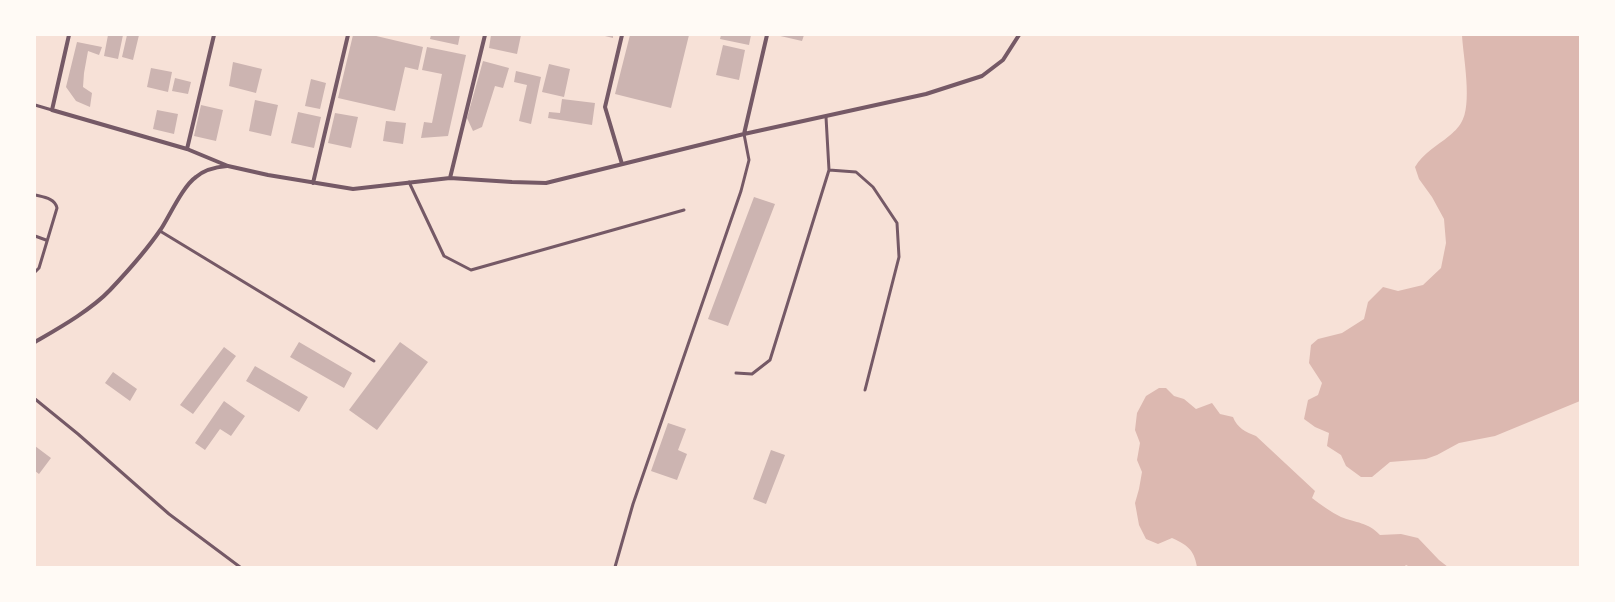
<!DOCTYPE html>
<html>
<head>
<meta charset="utf-8">
<style>
	body { margin:0 }
	#map { position:relative; width:1615px; height:602px; overflow:hidden; background:#f7e1d7; font-family:"Open Sans",sans-serif }
	canvas { display:block }
	.frame { position:absolute; inset:0; border:36px solid #fffaf5; pointer-events:none }
</style>
</head>
<body>
<div id="map">
<canvas width="1615" height="602"></canvas>
<div class="frame"></div>
</div>
<script>
const context = document.querySelector('canvas').getContext('2d');
context.lineJoin = 'round';
function fillPath(path, color) { context.fillStyle = color; context.fill(path, 'evenodd'); }
function strokePath(path, color, width, dash) { context.strokeStyle = color; context.lineWidth = width; context.lineCap = dash ? 'butt' : 'round'; context.setLineDash(dash || []); context.stroke(path); }
const water = new Path2D(`
	M 1462,35 L 1580,35 L 1580,401 L 1495,436 L 1459,443 L 1437,455 L 1426,459 L 1390,462 L 1372,477 L 1361,477 L 1346,466 L 1341,455 L 1327,446 L 1329,433 L 1315,427 L 1304,419 L 1308,400 L 1318,395 L 1322,383 L 1309,363 L 1311,345 L 1318,339 L 1342,333 L 1364,319 L 1368,302 L 1383,287 L 1398,291 L 1423,285 L 1441,268 L 1446,243 L 1444,219 L 1432,197 L 1419,179 L 1415,167 C 1423,153 1437,146 1449,136 C 1453,133 1459,127 1461,123 C 1473,105 1463,56 1462,35 Z
	M 1159,388 L 1166,388 L 1174,396 L 1184,399 L 1196,409 L 1212,403 L 1220,414 L 1233,417 C 1237,428 1246,432 1256,436 L 1315,491 L 1312,498 C 1321,505 1331,512 1341,517 C 1356,523 1368,522 1380,535 L 1401,534 L 1418,538 L 1439,560 L 1448,567 L 1410,567 L 1406,565 L 1404,567 L 1197,567 C 1194,549 1187,545 1172,538 L 1158,544 L 1146,539 L 1139,525 L 1135,503 L 1139,489 L 1142,472 L 1137,460 L 1140,443 L 1135,430 L 1137,413 L 1146,396 Z`);
const building = new Path2D(`
	M 108,35 L 123,35 L 118,59 L 104,56 Z
	M 127,35 L 139,35 L 133,60 L 122,57 Z
	M 353,35 L 372,35 L 423,47 L 418,70 L 405,67 L 395,111 L 338,98 Z
	M 431,35 L 460,35 L 458,45 L 430,39 Z
	M 491,35 L 521,35 L 517,54 L 489,48 Z
	M 601,35 L 613,35 L 613,38 Z
	M 630,35 L 689,35 L 671,108 L 615,94 Z
	M 721,35 L 751,35 L 749,45 L 720,39 Z
	M 776,35 L 804,35 L 802,41 Z
	M 77,42 L 102,47 L 99,55 L 88,51 L 84,73 L 83,87 L 92,93 L 90,107 L 76,101 L 66,87 Z
	M 723,45 L 745,50 L 739,80 L 716,75 Z
	M 427,47 L 466,55 L 448,136 L 421,138 L 424,122 L 432,123 L 442,74 L 422,70 Z
	M 483,61 L 509,68 L 503,88 L 495,86 L 482,127 L 473,131 L 467,118 Z
	M 233,62 L 262,69 L 256,93 L 229,86 Z
	M 549,64 L 570,69 L 564,97 L 542,92 Z
	M 151,68 L 172,72 L 168,92 L 147,87 Z
	M 516,71 L 541,77 L 531,124 L 519,121 L 527,85 L 514,82 Z
	M 175,78 L 191,82 L 188,94 L 172,91 Z
	M 311,79 L 326,83 L 320,109 L 305,106 Z
	M 562,99 L 595,103 L 592,125 L 548,118 L 549,112 L 560,113 Z
	M 255,100 L 278,105 L 271,136 L 249,131 Z
	M 201,105 L 223,110 L 216,141 L 194,136 Z
	M 157,110 L 178,114 L 174,134 L 153,129 Z
	M 298,112 L 321,117 L 314,148 L 291,143 Z
	M 335,113 L 358,117 L 351,148 L 328,143 Z
	M 386,121 L 406,123 L 403,144 L 383,141 Z
	M 754,197 L 775,204 L 728,326 L 708,319 Z
	M 299,342 L 352,373 L 344,388 L 290,357 Z
	M 400,342 L 428,362 L 377,430 L 349,410 Z
	M 224,347 L 236,356 L 193,414 L 180,405 Z
	M 255,366 L 308,397 L 299,412 L 246,381 Z
	M 113,372 L 137,389 L 130,401 L 105,383 Z
	M 224,401 L 245,416 L 231,436 L 220,429 L 205,450 L 195,443 Z
	M 668,423 L 686,429 L 678,450 L 687,454 L 677,480 L 651,471 Z
	M 35,446 L 51,458 L 39,474 L 35,471 Z
	M 771,450 L 785,455 L 766,504 L 753,499 Z`);
const service = new Path2D(`
	M 35,105 L 52,110
	M 829,170 L 856,172 L 873,187 L 897,223 L 899,257 L 865,390
	M 409,182 L 444,256 L 471,270 L 684,210
	M 35,195 C 43,197 55,198 57,208 L 39,268 L 35,272
	M 160,231 L 374,361
	M 35,236 L 46,240
	M 736,373 L 752,374 L 770,360 L 829,170 L 826,117
	M 35,399 L 78,434 L 169,514 L 240,567
	M 615,567 L 633,504 L 741,191 L 749,160 L 744,134`);
const minor = new Path2D(`
	M 69,35 L 52,110 L 187,149 L 228,166 L 268,175 L 353,189 L 450,178 L 512,182 L 546,183 L 744,134 L 926,94 L 982,76 L 1003,60 L 1019,35
	M 744,134 L 767,35
	M 187,149 L 214,35
	M 622,164 L 605,107 L 622,35
	M 450,178 L 485,35
	M 313,183 L 348,35
	M 35,342 C 59,328 91,310 110,290 C 128,271 146,251 161,229 C 170,215 183,186 196,177 C 205,169 216,167 227,166`);
fillPath(water, '#dcb8b0');
fillPath(building, '#ccb4b1');
strokePath(service, '#755966', 3);
strokePath(minor, '#755966', 4);
</script>
</body>
</html>
